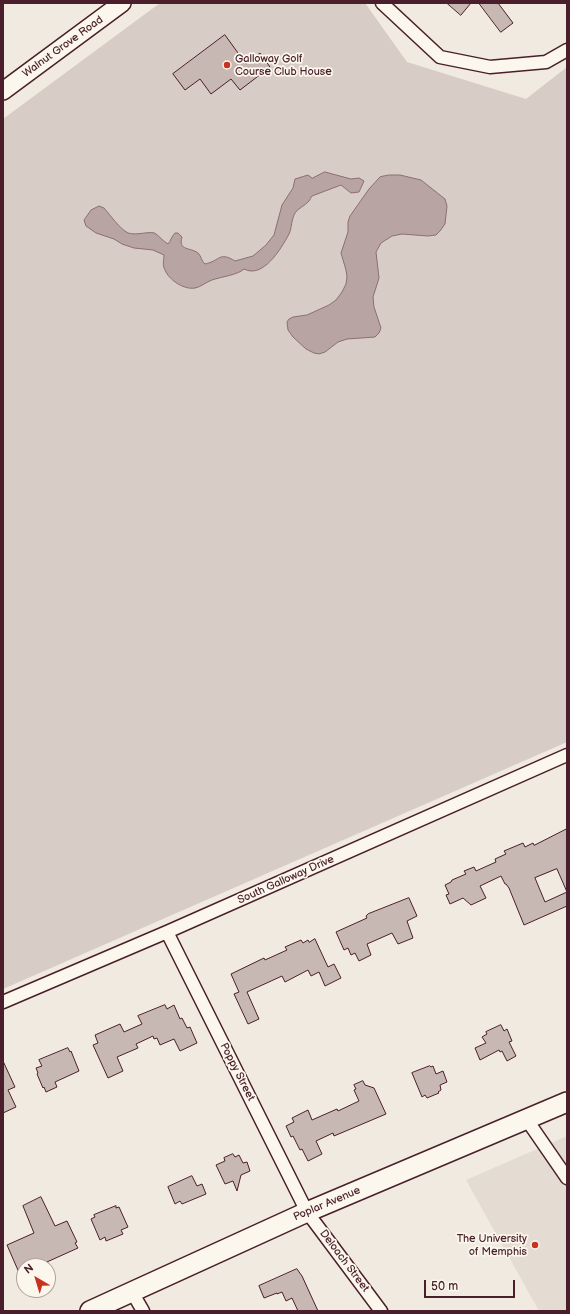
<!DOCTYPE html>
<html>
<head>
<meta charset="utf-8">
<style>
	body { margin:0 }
	#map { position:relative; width:570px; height:1314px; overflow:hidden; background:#f0eae0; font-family:"Balsamiq Sans",sans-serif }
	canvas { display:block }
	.frame { position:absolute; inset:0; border:4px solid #4a1f2b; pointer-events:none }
	.north { position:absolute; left:16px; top:1258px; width:40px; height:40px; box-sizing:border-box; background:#fbf7ec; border:1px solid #b4a19f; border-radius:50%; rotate:322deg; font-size:11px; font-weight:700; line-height:16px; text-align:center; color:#4a1f2b }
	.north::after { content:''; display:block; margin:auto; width:14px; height:18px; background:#c8321e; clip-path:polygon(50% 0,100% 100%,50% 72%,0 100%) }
	.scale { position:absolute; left:424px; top:1280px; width:91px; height:18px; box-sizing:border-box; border:2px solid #4a1f2b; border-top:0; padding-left:5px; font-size:12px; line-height:14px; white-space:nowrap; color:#4a1f2b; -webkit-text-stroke:3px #fbf7ec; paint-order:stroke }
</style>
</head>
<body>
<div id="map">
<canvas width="570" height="1314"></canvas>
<div class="frame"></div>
<div class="north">N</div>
<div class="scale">50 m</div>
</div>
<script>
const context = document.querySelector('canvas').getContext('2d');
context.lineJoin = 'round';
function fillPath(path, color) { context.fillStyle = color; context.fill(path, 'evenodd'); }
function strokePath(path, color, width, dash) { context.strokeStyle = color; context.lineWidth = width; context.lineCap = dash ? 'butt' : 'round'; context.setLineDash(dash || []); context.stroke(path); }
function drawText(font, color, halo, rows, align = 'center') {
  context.font = font + ' "Balsamiq Sans",sans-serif'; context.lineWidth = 3.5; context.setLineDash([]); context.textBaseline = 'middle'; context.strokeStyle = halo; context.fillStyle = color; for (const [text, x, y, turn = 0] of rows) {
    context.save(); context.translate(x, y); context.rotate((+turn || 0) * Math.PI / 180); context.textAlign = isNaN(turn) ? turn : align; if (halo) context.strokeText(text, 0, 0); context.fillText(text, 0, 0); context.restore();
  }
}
const built = new Path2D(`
	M 567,1136 L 567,1311 L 539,1311 L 466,1180 Z`);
const green = new Path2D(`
	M 160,3 L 365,3 L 407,62 L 526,99 L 567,67 L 567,742 L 3,989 L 3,119 Z`);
const water = new Path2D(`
	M 325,172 L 351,179 L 359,178 L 364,181 L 359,192 L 351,193 L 341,185 L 312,196 C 311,197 310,200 309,201 C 305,206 298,208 295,213 C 291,220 292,228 289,234 C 281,249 263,279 244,269 C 238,275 220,277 212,280 C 206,282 201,287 195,288 C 184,290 169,280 165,270 C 162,265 164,260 164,255 L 153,250 L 134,248 L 122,244 L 114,239 L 96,233 L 86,226 L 84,220 L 91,210 L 99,206 L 104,208 C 110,215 120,229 128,233 C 137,236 152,230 156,234 C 160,237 163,241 168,244 C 171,241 171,237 175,233 L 178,233 L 182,237 C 178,251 190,247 198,253 C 202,257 201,261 205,264 C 220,261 219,251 235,261 L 253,256 L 266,245 L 274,235 L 282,205 L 293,188 L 295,179 L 308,175 L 312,178 Z
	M 389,175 L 400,175 L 421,180 L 445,199 L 447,206 L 445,224 L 440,231 L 436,235 L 428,236 L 402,234 L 392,236 L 381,243 L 376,252 L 379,278 L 373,297 L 374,307 L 381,328 L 379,333 L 375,337 L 347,339 L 338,342 L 325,352 L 319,354 L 314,353 L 306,349 L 293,337 L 288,330 L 287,322 L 289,319 L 293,317 L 307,315 L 329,305 L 336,300 L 342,292 L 346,284 L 347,277 L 346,270 L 341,253 L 348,232 L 348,222 L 350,216 L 369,189 L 380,177 Z`);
const building = new Path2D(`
	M 447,3 L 471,3 L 461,15 Z
	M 479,3 L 498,3 L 513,23 L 501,32 Z
	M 225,35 L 246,64 L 260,53 L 270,67 L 240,90 L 231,79 L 211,94 L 200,79 L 185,90 L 173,74 Z
	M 567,829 L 567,906 L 524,925 L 509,888 L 506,884 L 505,884 L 501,876 L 480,886 L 486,898 L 471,905 L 463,898 L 450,904 L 446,895 L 449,894 L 445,885 L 451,882 L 452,880 L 466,874 L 464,871 L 474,867 L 476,871 L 496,862 L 495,859 L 506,854 L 504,851 L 523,843 L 525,847 L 533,843 L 534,845 ZM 557,869 L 567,892 L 545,902 L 535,878 Z
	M 409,898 L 417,916 L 407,921 L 413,938 L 398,944 L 392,933 L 367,944 L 371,955 L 359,961 L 355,953 L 351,955 L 348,948 L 344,950 L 336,932 L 367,918 L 366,916 L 368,914 Z
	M 315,939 L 328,967 L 334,964 L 341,978 L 325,986 L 319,972 L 311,976 L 308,970 L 285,982 L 282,976 L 247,992 L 259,1019 L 248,1024 L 234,994 L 239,992 L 231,974 L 264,958 L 265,960 L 287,950 L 285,947 L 301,940 L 303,943 L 308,940 L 309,942 Z
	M 165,1005 L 167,1009 L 174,1005 L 180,1019 L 182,1018 L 187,1028 L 190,1027 L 197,1043 L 180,1051 L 174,1039 L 160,1045 L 157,1038 L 154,1039 L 153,1036 L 136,1044 L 138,1048 L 117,1057 L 123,1071 L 108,1078 L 93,1045 L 98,1043 L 95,1035 L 120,1024 L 124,1032 L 142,1024 L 138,1016 Z
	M 501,1025 L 504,1031 L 507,1029 L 512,1041 L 509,1042 L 516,1056 L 507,1061 L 502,1051 L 500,1052 L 499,1050 L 480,1060 L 475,1048 L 486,1043 L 482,1037 L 487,1034 L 486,1032 Z
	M 68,1048 L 70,1052 L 71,1051 L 79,1071 L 55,1082 L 57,1087 L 46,1092 L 44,1087 L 43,1088 L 37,1074 L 38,1073 L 36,1068 L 42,1066 L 39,1060 Z
	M 3,1061 L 15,1087 L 8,1090 L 16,1107 L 3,1113 Z
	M 430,1066 L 431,1067 L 433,1066 L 436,1074 L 443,1071 L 447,1082 L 440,1085 L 441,1090 L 438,1092 L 439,1093 L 427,1098 L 425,1095 L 422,1097 L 412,1073 Z
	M 363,1081 L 365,1085 L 374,1088 L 386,1114 L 334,1136 L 333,1133 L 316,1141 L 322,1154 L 308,1161 L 302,1149 L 300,1150 L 293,1136 L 291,1137 L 286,1126 L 294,1122 L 292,1118 L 308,1110 L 312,1120 L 337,1109 L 338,1111 L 359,1101 L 354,1090 L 356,1089 L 354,1085 Z
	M 233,1154 L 235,1157 L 239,1155 L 243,1163 L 247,1162 L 250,1171 L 241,1175 L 237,1191 L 233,1181 L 225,1184 L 216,1165 L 225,1161 L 224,1158 Z
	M 192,1176 L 197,1186 L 202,1184 L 206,1194 L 182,1204 L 180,1201 L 175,1204 L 168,1187 Z
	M 41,1197 L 55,1226 L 67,1221 L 77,1242 L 75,1243 L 78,1248 L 38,1266 L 24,1266 L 24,1284 L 7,1245 L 34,1233 L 23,1206 Z
	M 116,1206 L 116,1208 L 119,1207 L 128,1227 L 121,1230 L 123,1234 L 106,1241 L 105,1237 L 100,1240 L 91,1219 L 95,1217 L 94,1215 Z
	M 297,1269 L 302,1276 L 318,1311 L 298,1311 L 292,1298 L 286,1301 L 282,1292 L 277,1294 L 277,1293 L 264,1298 L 259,1286 Z`);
const street = new Path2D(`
	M 382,3 L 440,57 L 490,67 L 546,62 L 567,50
	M 167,932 L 307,1212 L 381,1311
	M 3,1002 L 167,932 L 567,755
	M 527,1120 L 567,1178
	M 132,1292 L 143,1311`);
const secondary = new Path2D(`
	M 3,91 L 122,3`);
const primary = new Path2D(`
	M 90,1311 L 307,1212 L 567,1102`);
const markers = [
	[227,65,4,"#c8321e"],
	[535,1245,4,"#c8321e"]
];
const streetNames = [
	["Walnut Grove Road",63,47,-36],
	["South Galloway Drive",286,880,-24],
	["Poppy Street",237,1072,63],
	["Poplar Avenue",327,1204,-23],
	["Deloach Street",344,1261,53]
];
const poiNames = [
	["Galloway Golf",235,59],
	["Course Club House",235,72],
	["The University",527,1239,"right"],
	["of Memphis",527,1252,"right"]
];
fillPath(built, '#e4dbd2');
fillPath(green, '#d8ccc6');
fillPath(water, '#b8a4a2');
strokePath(water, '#8c6f72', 1);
fillPath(building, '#c8b8b3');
strokePath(building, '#4a1f2b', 1);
strokePath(street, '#4a1f2b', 15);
strokePath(secondary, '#4a1f2b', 20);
strokePath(primary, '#4a1f2b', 22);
strokePath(street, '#fbf7ec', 12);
strokePath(secondary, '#fbf7ec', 17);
strokePath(primary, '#fbf7ec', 19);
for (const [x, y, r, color] of markers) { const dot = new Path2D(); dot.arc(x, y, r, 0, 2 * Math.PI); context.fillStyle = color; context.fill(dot); strokePath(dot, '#fbf7ec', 1.5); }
drawText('11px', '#4a1f2b', '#fbf7ec', streetNames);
drawText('11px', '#4a1f2b', '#fbf7ec', poiNames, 'left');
</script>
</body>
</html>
